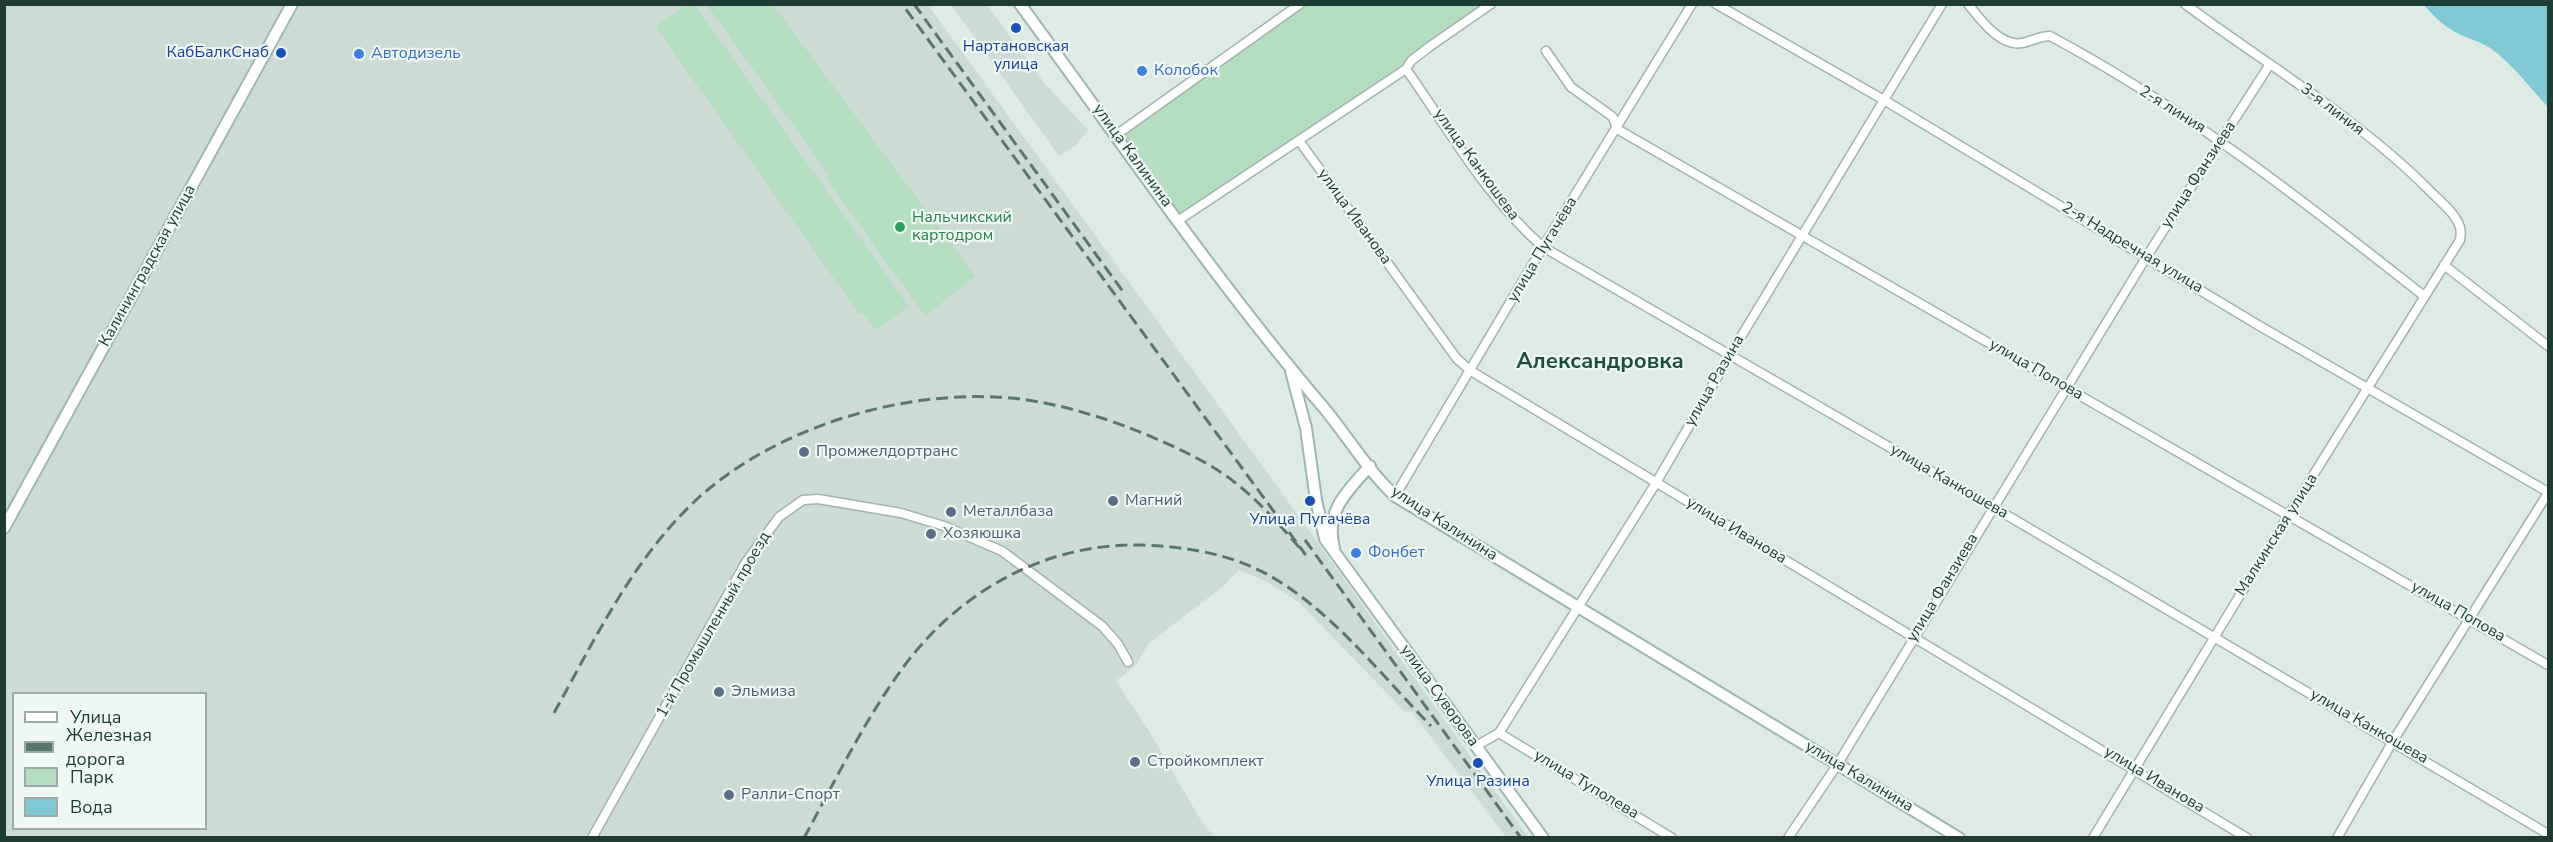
<!DOCTYPE html>
<html>
<head>
<meta charset="utf-8">
<style>
	body { margin:0 }
	#map { position:relative; width:2553px; height:842px; overflow:hidden; background:#deebe5; font-family:"Nunito Sans",sans-serif }
	canvas { display:block }
	.frame { position:absolute; inset:0; border:6px solid #1e3c33; pointer-events:none }
	.legend { position:absolute; left:12px; top:692px; width:195px; height:138px; box-sizing:border-box; background:#eef7f3; border:2px solid #9baca6; margin:0; padding:8px 10px; list-style:none; font-size:18px; color:#1e3c33 }
	.legend li { display:flex; align-items:center; gap:12px; height:30px }
	.legend b { width:30px; border:2px solid #9baca6 }
</style>
</head>
<body>
<div id="map">
<canvas width="2553" height="842"></canvas>
<div class="frame"></div>
<ul class="legend">
<li><b style="height:8px;background:#fff"></b>Улица</li>
<li><b style="height:8px;background:#58786f"></b>Железная дорога</li>
<li><b style="height:16px;background:#b4debf"></b>Парк</li>
<li><b style="height:16px;background:#80c9d5"></b>Вода</li>
</ul>
</div>
<script>
const context = document.querySelector('canvas').getContext('2d');
context.lineJoin = 'round';
function fillPath(path, color) { context.fillStyle = color; context.fill(path, 'evenodd'); }
function strokePath(path, color, width, dash) { context.strokeStyle = color; context.lineWidth = width; context.lineCap = dash ? 'butt' : 'round'; context.setLineDash(dash || []); context.stroke(path); }
function drawText(font, color, halo, rows, align = 'center') {
  context.font = font + ' "Nunito Sans",sans-serif'; context.lineWidth = 4.5; context.setLineDash([]); context.textBaseline = 'middle'; context.strokeStyle = halo; context.fillStyle = color; for (const [text, x, y, turn = 0] of rows) {
    context.save(); context.translate(x, y); context.rotate((+turn || 0) * Math.PI / 180); context.textAlign = isNaN(turn) ? turn : align; if (halo) context.strokeText(text, 0, 0); context.fillText(text, 0, 0); context.restore();
  }
}
const built = new Path2D(`
	M 5,4 L 928,5 L 1324,551 L 1528,837 L 1506,837 L 1412,712 L 1404,711 L 1299,602 L 1269,583 L 1239,570 L 1221,588 L 1149,643 L 1135,666 L 1116,681 L 1149,731 L 1200,819 L 1214,837 L 5,838 ZM 14,694 L 206,694 L 206,828 L 14,828 Z
	M 951,5 L 987,5 L 1045,84 L 1088,130 L 1075,146 L 1059,156 Z`);
const green = new Path2D(`
	M 685,5 L 695,5 L 909,307 L 876,330 L 863,313 L 859,314 L 655,26 Z
	M 707,5 L 773,5 L 975,276 L 925,316 L 826,178 L 829,175 Z
	M 1300,5 L 1491,5 L 1179,220 L 1116,135 Z`);
const water = new Path2D(`
	M 2424,5 L 2548,5 L 2548,107 C 2530,88 2515,67 2493,50 C 2481,41 2468,39 2455,32 C 2444,26 2432,15 2424,5 Z`);
const street = new Path2D(`
	M 1716,4 L 1884,100 L 2258,325 L 2548,492
	M 1968,4 C 1980,19 2000,47 2022,43 C 2032,41 2040,36 2050,36 C 2185,108 2305,202 2424,296
	M 1546,51 L 1571,87 L 1613,117 L 1617,129 L 2548,665
	M 1406,69 C 1449,130 1487,198 1543,247 L 1993,507 L 2548,834
	M 1116,135 L 1300,4
	M 1300,142 L 1457,359 L 1471,371 L 2247,838
	M 1179,220 L 1406,69 L 1411,61 L 1429,47 L 1491,4
	M 2444,265 L 2548,346
	M 1395,496 L 1543,247 L 1692,4
	M 1499,733 L 1672,838
	M 1476,746 L 1499,733 L 1656,483 L 1730,355 L 1942,4
	M 592,838 L 746,562 L 779,517 L 803,500 L 818,499 L 901,513 L 944,526 L 1002,551 L 1102,626 L 1118,644 L 1128,662
	M 1788,838 L 1837,765 L 2147,256 L 2270,64
	M 2093,838 L 2289,514 L 2460,240 C 2461,235 2461,231 2460,227 C 2455,213 2441,202 2431,192 C 2359,119 2267,65 2185,4
	M 2337,838 L 2393,741 L 2548,493`);
const secondary = new Path2D(`
	M 1020,4 C 1120,140 1215,280 1324,408 C 1348,437 1368,471 1395,496 L 1959,838
	M 1291,371 L 1306,428 L 1316,500 L 1325,539 L 1543,838
	M 4,528 L 292,4
	M 1334,548 C 1324,512 1348,490 1370,466`);
const rail = new Path2D(`
	M 914,4 L 1124,293
	M 1305,540 L 1521,838
	M 554,713 C 595,639 632,561 694,502 C 769,431 892,392 995,397 C 1046,399 1098,415 1145,434 C 1173,446 1200,458 1225,475 C 1256,497 1280,525 1305,554 L 902,4
	M 804,838 C 835,781 864,721 902,669 C 957,593 1043,544 1137,545 C 1186,546 1235,554 1277,580 C 1337,617 1382,676 1431,726`);
const markers = [
	[1016,28,6,"#1a4fb4"],
	[281,53,6,"#1a4fb4"],
	[359,54,6,"#3f7fe0"],
	[1142,71,6,"#3f7fe0"],
	[900,227,6,"#2e9e5b"],
	[804,452,6,"#5c6f8a"],
	[1113,501,6,"#5c6f8a"],
	[1310,501,6,"#1a4fb4"],
	[951,512,6,"#5c6f8a"],
	[931,534,6,"#5c6f8a"],
	[1356,553,6,"#3f7fe0"],
	[719,692,6,"#5c6f8a"],
	[1135,762,6,"#5c6f8a"],
	[1478,763,6,"#1a4fb4"],
	[729,795,6,"#5c6f8a"]
];
const transitNames = [
	["Нартановская",1016,47],
	["улица",1016,65],
	["КабБалкСнаб",269,53,"right"],
	["Улица Пугачёва",1310,520],
	["Улица Разина",1478,782]
];
const shopNames = [
	["Автодизель",371,54],
	["Колобок",1154,71],
	["Фонбет",1368,553]
];
const streetNames = [
	["2-я линия",2172,110,32],
	["3-я линия",2332,110,37],
	["улица Калинина",1132,156,54],
	["улица Канкошева",1476,165,54],
	["улица Фанзиева",2199,175,-57],
	["улица Иванова",1354,217,54],
	["2-я Надречная улица",2132,248,31],
	["улица Пугачёва",1543,250,-59],
	["Калининградская улица",148,266,-61],
	["улица Попова",2036,370,30],
	["улица Разина",1715,381,-60],
	["улица Канкошева",1949,482,30],
	["улица Калинина",1444,524,33],
	["улица Иванова",1736,531,31],
	["Малкинская улица",2277,535,-58],
	["улица Фанзиева",1943,588,-59],
	["улица Попова",2458,612,30],
	["1-й Промышленный проезд",714,625,-60],
	["улица Суворова",1439,696,54],
	["улица Канкошева",2369,727,30],
	["улица Калинина",1859,777,31],
	["улица Иванова",2154,780,31],
	["улица Туполева",1586,785,31]
];
const leisureNames = [
	["Нальчикский",912,218],
	["картодром",912,236]
];
const serviceNames = [
	["Промжелдортранс",816,452],
	["Магний",1125,501],
	["Металлбаза",963,512],
	["Хозяюшка",943,534],
	["Эльмиза",731,692],
	["Стройкомплект",1147,762],
	["Ралли-Спорт",741,795]
];
const districtNames = [
	["Александровка",1600,363]
];
fillPath(built, '#ccdbd4');
fillPath(green, '#b4debf');
fillPath(water, '#80c9d5');
strokePath(street, '#a1b3ac', 11);
strokePath(secondary, '#9cb7ad', 14);
strokePath(street, '#fff', 8);
strokePath(secondary, '#fff', 10);
strokePath(rail, '#58786f', 3, [12, 6]);
for (const [x, y, r, color] of markers) { const dot = new Path2D(); dot.arc(x, y, r, 0, 2 * Math.PI); context.fillStyle = color; context.fill(dot); strokePath(dot, '#eef7f3', 2); }
drawText('16px', '#164399', '#eef7f3', transitNames);
drawText('16px', '#366cbe', '#eef7f3', shopNames, 'left');
drawText('16px', '#1e3c33', '#eef7f3', streetNames);
drawText('16px', '#27864d', '#eef7f3', leisureNames, 'left');
drawText('16px', '#4e5e75', '#eef7f3', serviceNames, 'left');
drawText('bold 22px', '#194f41', '#eef7f3', districtNames);
</script>
</body>
</html>
